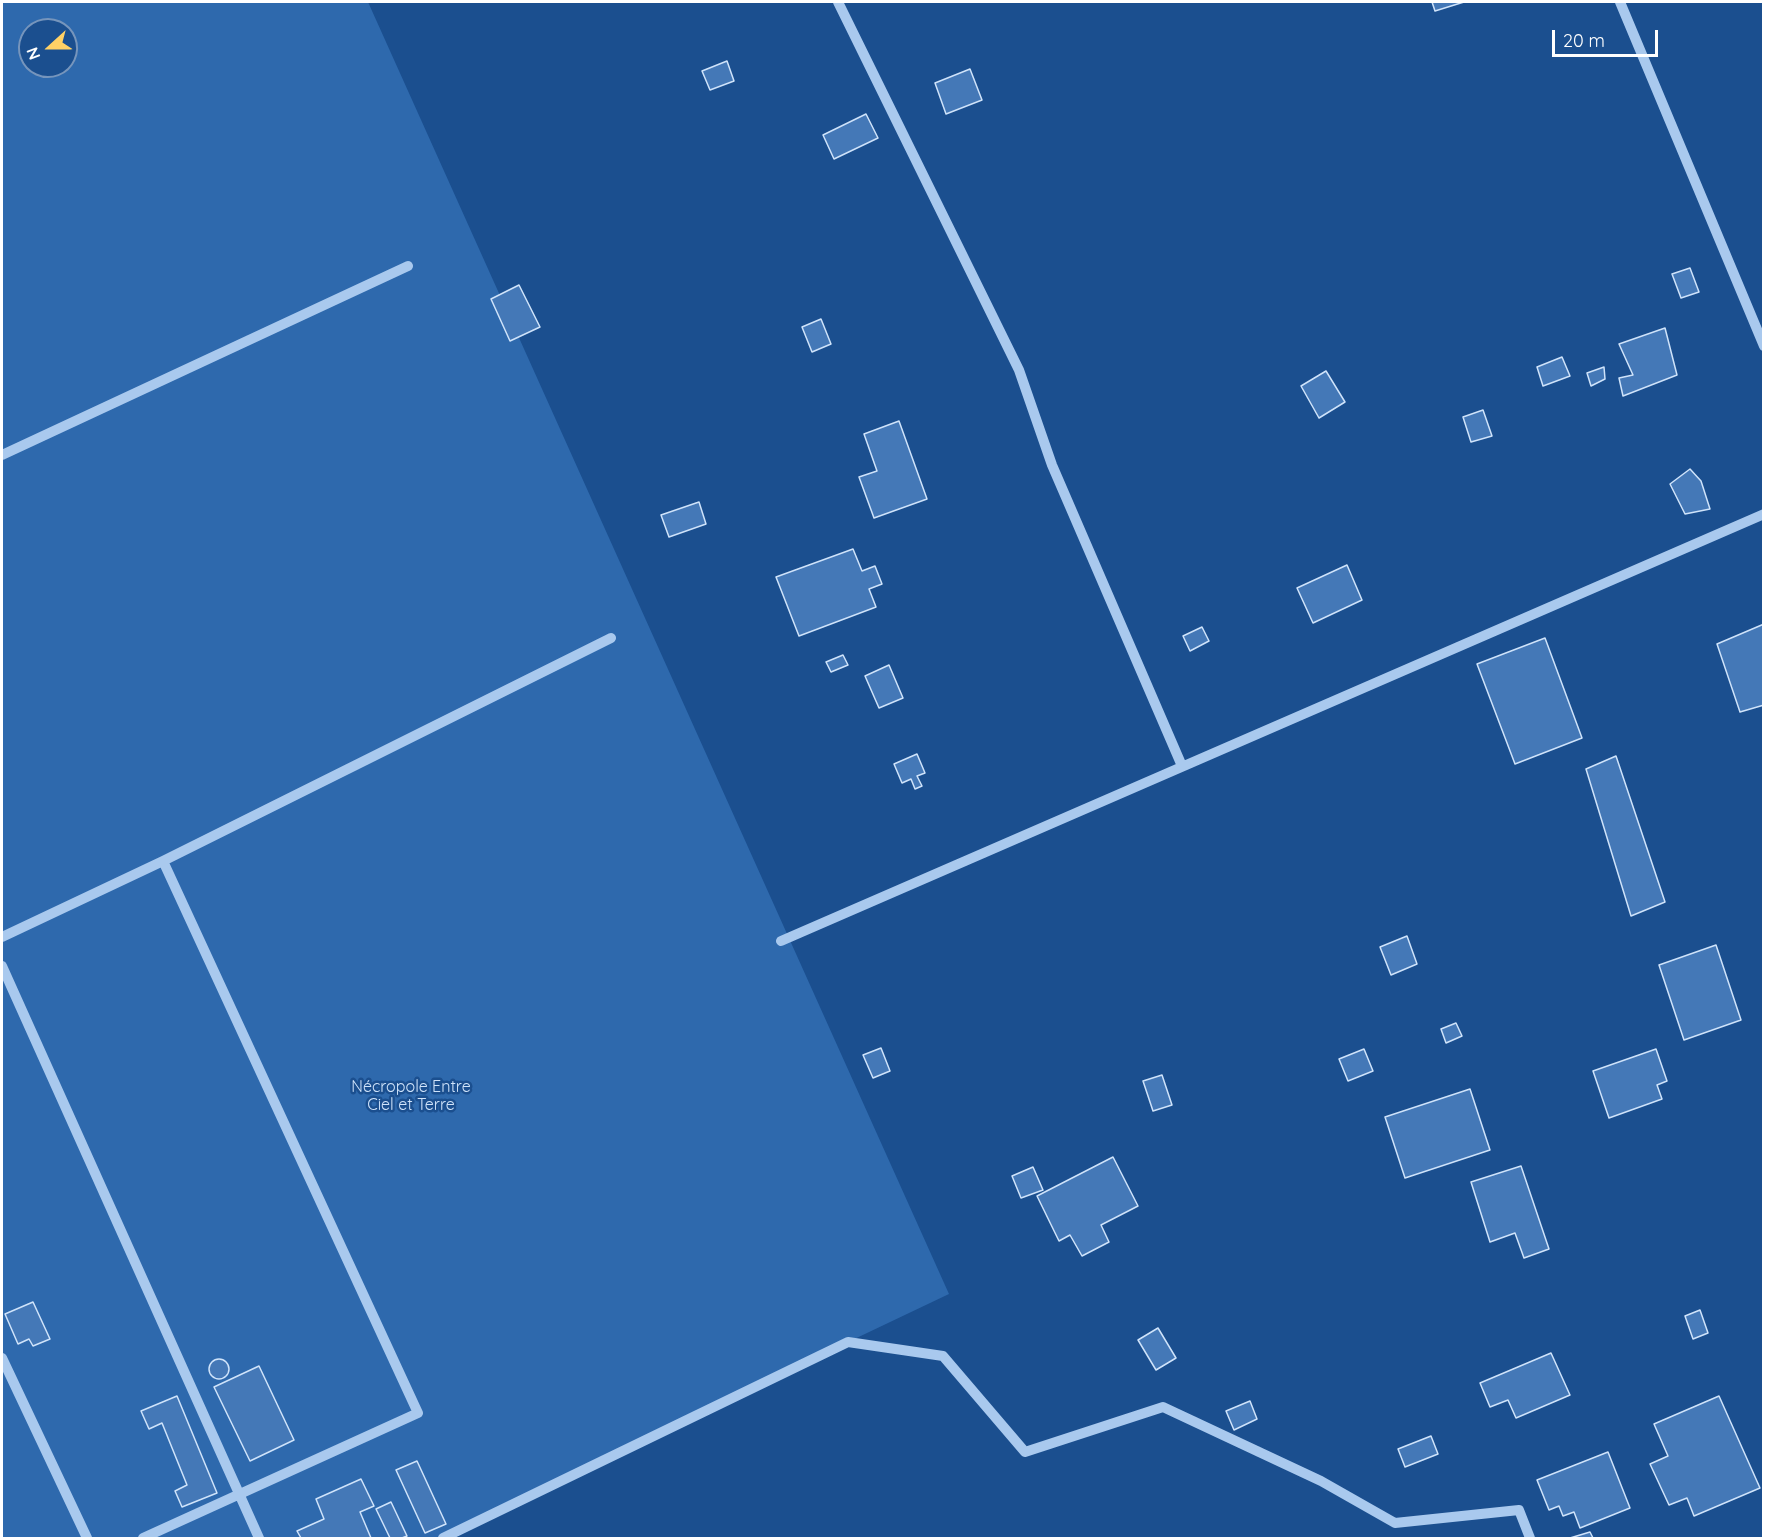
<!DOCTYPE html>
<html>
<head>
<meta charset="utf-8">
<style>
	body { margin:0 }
	#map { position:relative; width:1765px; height:1540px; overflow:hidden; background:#1b4f8f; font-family:Quicksand,sans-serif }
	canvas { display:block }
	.frame { position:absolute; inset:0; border:3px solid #fff; pointer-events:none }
	.north { position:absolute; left:18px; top:18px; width:60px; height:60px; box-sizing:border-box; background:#1b4f8f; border:2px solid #7695bc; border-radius:50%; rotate:249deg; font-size:16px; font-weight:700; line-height:24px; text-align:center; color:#fff }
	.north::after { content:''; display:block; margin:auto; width:21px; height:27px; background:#ffd166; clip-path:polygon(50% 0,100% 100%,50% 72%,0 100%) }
	.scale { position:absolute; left:1552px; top:30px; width:106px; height:27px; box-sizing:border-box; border:3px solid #fff; border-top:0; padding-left:8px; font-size:18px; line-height:21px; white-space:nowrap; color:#fff; -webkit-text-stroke:4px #1b4f8f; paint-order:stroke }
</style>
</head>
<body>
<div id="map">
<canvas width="1765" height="1540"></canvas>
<div class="frame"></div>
<div class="north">N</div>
<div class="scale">20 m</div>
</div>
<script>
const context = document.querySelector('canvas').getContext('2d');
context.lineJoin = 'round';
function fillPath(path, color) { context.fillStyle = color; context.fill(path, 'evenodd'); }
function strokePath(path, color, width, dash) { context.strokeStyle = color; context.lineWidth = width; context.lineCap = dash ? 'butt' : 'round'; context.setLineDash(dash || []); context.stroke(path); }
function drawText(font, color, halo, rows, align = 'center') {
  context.font = font + ' Quicksand,sans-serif'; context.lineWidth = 5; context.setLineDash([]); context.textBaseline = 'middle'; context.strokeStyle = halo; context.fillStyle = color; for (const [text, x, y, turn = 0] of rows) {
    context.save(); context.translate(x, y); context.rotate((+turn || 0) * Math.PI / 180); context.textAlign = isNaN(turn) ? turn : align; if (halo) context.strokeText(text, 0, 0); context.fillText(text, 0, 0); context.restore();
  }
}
const green = new Path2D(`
	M 2,2 L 368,2 L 949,1294 L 436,1538 L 2,1538 ZM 30,30 L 66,30 L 66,66 L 30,66 Z`);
const building = new Path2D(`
	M 1432,2 L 1464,2 L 1435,11 Z
	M 727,61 L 734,81 L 710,90 L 702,71 Z
	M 970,69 L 982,100 L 946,114 L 935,83 Z
	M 866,114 L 878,138 L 834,159 L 823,135 Z
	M 1690,268 L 1699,292 L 1681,298 L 1672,274 Z
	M 519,285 L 540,327 L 510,341 L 491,299 Z
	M 821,319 L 831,344 L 812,352 L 802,327 Z
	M 1665,328 L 1677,375 L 1623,396 L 1619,378 L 1633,375 L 1619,344 Z
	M 1562,357 L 1570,376 L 1543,386 L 1537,367 Z
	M 1604,367 L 1605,379 L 1591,386 L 1587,373 Z
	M 1326,371 L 1345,402 L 1319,418 L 1301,386 Z
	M 1483,410 L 1492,436 L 1471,442 L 1463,417 Z
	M 899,421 L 927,499 L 874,518 L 859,477 L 877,471 L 864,434 Z
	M 1690,469 L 1701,481 L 1710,509 L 1685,514 L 1670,484 Z
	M 699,502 L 706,524 L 669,537 L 661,515 Z
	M 853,549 L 862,571 L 875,566 L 882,584 L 869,589 L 876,607 L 799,636 L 776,577 Z
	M 1347,565 L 1362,600 L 1313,623 L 1297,588 Z
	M 1764,624 L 1764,705 L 1740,712 L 1717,644 Z
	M 1202,627 L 1209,641 L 1190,651 L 1183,636 Z
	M 1545,638 L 1582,738 L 1515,764 L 1477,664 Z
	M 843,655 L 848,665 L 831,672 L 826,662 Z
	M 889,665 L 903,698 L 879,708 L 865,676 Z
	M 917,754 L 925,773 L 917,776 L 922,786 L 915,789 L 911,779 L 902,783 L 894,764 Z
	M 1616,756 L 1665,902 L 1631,916 L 1586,769 Z
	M 1407,936 L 1417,964 L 1391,975 L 1380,947 Z
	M 1716,945 L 1741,1020 L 1684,1040 L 1659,965 Z
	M 1456,1023 L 1462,1036 L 1446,1043 L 1441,1029 Z
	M 881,1048 L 890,1071 L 873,1078 L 863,1055 Z
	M 1364,1049 L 1373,1071 L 1348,1081 L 1339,1059 Z
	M 1656,1049 L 1667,1081 L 1657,1085 L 1662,1099 L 1609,1118 L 1593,1071 Z
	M 1162,1075 L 1172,1105 L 1153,1111 L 1143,1081 Z
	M 1470,1089 L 1490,1150 L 1405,1178 L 1385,1117 Z
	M 1113,1157 L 1138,1206 L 1101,1225 L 1109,1242 L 1082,1256 L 1070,1235 L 1059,1241 L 1037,1196 Z
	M 1521,1166 L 1549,1249 L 1524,1258 L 1515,1233 L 1490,1242 L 1471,1182 Z
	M 1033,1167 L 1043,1190 L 1021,1198 L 1012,1176 Z
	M 33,1302 L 50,1339 L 33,1346 L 29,1339 L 18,1344 L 5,1314 Z
	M 1700,1310 L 1708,1333 L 1693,1339 L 1685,1316 Z
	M 1158,1328 L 1176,1358 L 1156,1370 L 1138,1340 Z
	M 1551,1353 L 1570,1395 L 1516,1418 L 1508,1400 L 1490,1407 L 1480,1383 Z
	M209 1369a10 10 0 1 1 20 0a10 10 0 1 1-20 0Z
	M 259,1366 L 294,1440 L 250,1461 L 214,1387 Z
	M 177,1396 L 217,1493 L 182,1507 L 175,1491 L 187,1485 L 162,1423 L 149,1429 L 141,1411 Z
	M 1719,1396 L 1760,1488 L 1694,1516 L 1687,1498 L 1669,1505 L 1650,1464 L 1668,1456 L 1654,1424 Z
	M 1250,1401 L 1257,1419 L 1234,1430 L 1226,1411 Z
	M 1431,1436 L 1438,1454 L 1405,1467 L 1398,1449 Z
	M 1608,1452 L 1630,1508 L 1580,1528 L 1574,1512 L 1563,1516 L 1559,1506 L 1549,1510 L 1537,1480 Z
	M 417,1461 L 446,1524 L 425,1533 L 396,1470 Z
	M 361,1479 L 374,1506 L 360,1512 L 371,1538 L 301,1538 L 297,1531 L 324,1519 L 316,1499 Z
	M 391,1502 L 407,1536 L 402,1538 L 390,1538 L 376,1509 Z
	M 1590,1532 L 1593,1538 L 1570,1538 Z`);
const minor = new Path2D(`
	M 838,2 L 1019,370 L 1052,465 L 1182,766
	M 1620,2 L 1764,346
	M 2,455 L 408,266
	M 2,937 L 163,861 L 611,638
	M 781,941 L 1764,514
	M 2,966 L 259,1538
	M 2,1358 L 87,1538
	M 143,1538 L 418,1413 L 163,861
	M 443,1538 L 848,1342 L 943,1356 L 1025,1452 L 1163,1407 L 1321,1481 L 1395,1523 L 1519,1510 L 1530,1538`);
const parkNames = [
	["Nécropole Entre",411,1087],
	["Ciel et Terre",411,1105]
];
fillPath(green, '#2e69ad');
fillPath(building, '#4478b7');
strokePath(building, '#cfe3fa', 1.5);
strokePath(minor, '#a9c9ee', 10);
drawText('16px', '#cfe3fa', '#1b4f8f', parkNames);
</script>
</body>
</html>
